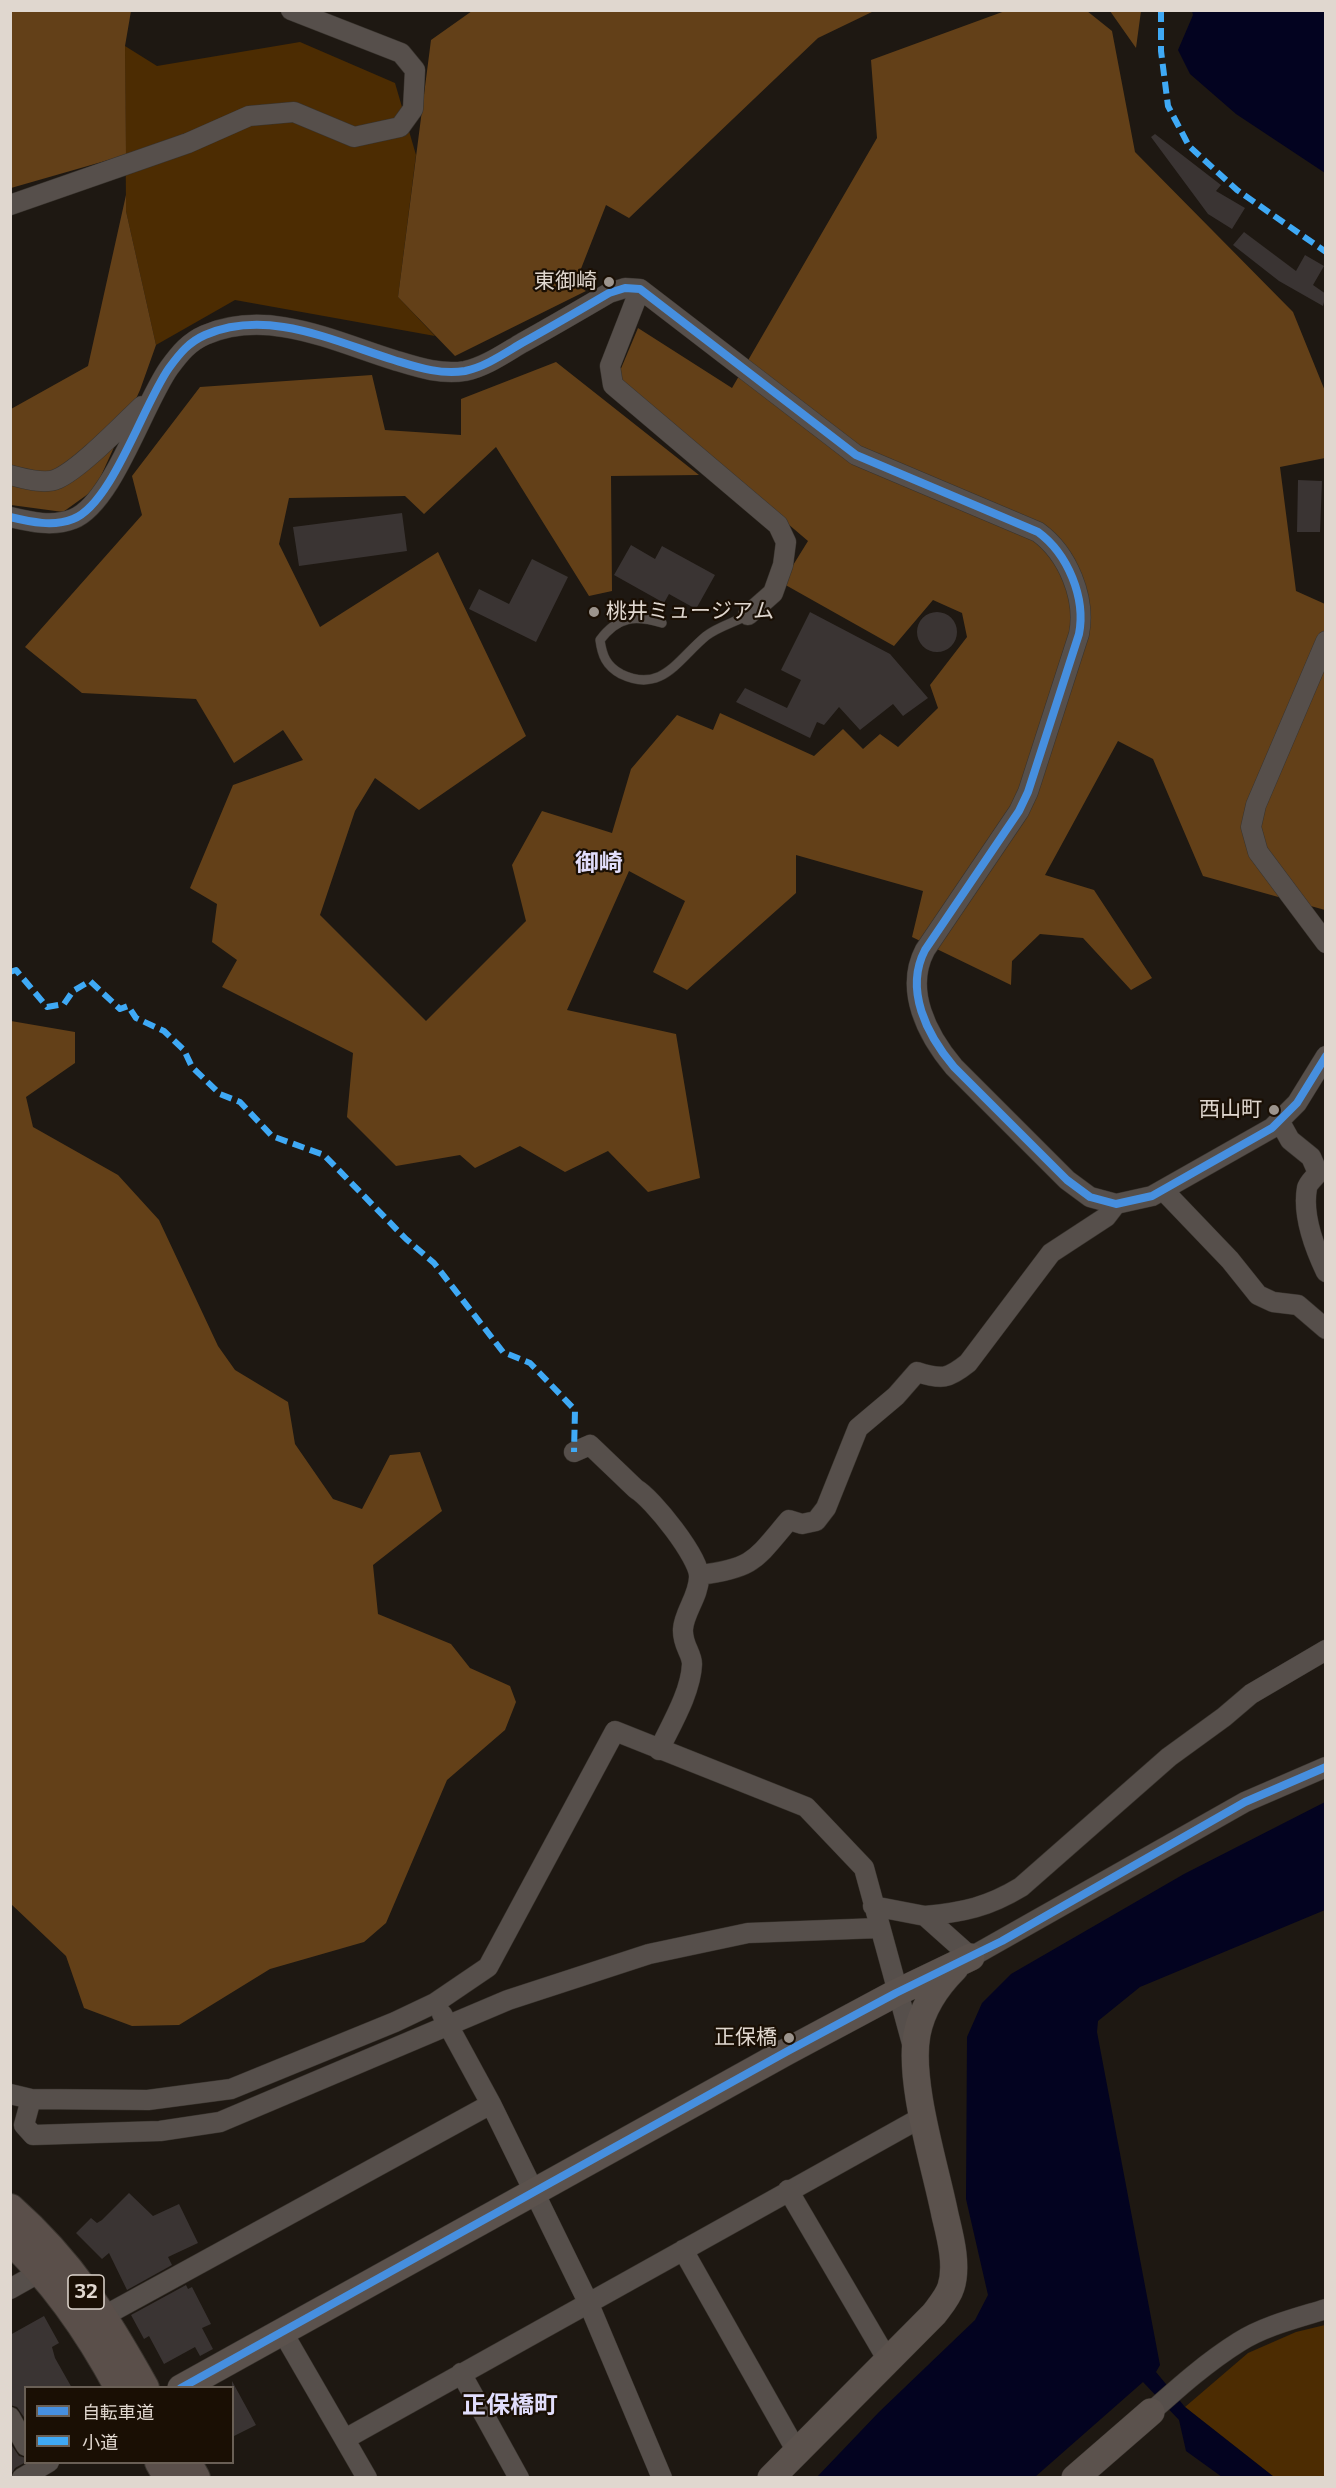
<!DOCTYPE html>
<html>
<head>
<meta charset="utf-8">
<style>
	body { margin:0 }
	#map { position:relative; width:1336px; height:2488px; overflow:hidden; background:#1e1812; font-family:Bitter,"Noto Sans JP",serif }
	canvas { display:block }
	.frame { position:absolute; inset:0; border:12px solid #e0d7cf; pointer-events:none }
	.legend { position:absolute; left:24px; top:2386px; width:210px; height:78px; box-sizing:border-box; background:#1a0f04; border:2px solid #695f55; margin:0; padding:8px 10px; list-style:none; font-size:18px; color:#e0d7cf }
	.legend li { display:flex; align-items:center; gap:12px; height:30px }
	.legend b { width:30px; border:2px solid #695f55 }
</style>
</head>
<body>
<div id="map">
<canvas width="1336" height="2488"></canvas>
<div class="frame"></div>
<ul class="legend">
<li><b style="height:8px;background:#468fdf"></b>自転車道</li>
<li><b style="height:8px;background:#3fa9f5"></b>小道</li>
</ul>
</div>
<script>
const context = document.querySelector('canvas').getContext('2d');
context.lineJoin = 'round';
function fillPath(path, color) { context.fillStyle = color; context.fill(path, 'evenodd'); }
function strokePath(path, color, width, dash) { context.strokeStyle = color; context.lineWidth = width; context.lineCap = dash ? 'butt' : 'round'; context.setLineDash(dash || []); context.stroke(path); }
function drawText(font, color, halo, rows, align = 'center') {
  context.font = font + ' Bitter,"Noto Sans JP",serif'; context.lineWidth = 4.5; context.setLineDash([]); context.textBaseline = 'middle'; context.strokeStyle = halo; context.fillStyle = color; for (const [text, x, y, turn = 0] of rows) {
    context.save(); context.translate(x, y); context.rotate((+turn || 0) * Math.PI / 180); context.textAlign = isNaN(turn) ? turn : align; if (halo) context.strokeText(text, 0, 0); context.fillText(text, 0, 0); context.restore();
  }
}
const green = new Path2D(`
	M 300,42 L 395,83 L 416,155 L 398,297 L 435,336 L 235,300 L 156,345 L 126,211 L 125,46 L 157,66 Z
	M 1325,2325 L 1325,2477 L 1274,2477 L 1185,2407 L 1248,2353 L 1296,2332 Z`);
const forest = new Path2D(`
	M 11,11 L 131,11 L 125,46 L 126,155 L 11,188 Z
	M 472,11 L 874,11 L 818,38 L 629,218 L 606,205 L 575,284 L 586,291 L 455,356 L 398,297 L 431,40 Z
	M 1005,11 L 1087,11 L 1112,31 L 1135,152 L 1293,312 L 1325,391 L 1325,458 L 1280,467 L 1296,591 L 1325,604 L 1325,910 L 1203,876 L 1153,759 L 1118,741 L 1045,875 L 1094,890 L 1152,978 L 1131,990 L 1083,938 L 1040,934 L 1012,961 L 1011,985 L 912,937 L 923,891 L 796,855 L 796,893 L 687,990 L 653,972 L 685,901 L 629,871 L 567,1010 L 676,1034 L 700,1178 L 648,1192 L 608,1151 L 565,1172 L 520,1146 L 475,1168 L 460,1155 L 396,1166 L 347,1117 L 353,1053 L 222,987 L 237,960 L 212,942 L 217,904 L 190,888 L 233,785 L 303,760 L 283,730 L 234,763 L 196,699 L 82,693 L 25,647 L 142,515 L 132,476 L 200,387 L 372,375 L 385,430 L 461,435 L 461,399 L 556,362 L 699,475 L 611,476 L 612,591 L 589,596 L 496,447 L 424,514 L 405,496 L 289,498 L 279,544 L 320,627 L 438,552 L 526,736 L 419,810 L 375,778 L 355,811 L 320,915 L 426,1021 L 526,921 L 512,865 L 542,811 L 612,833 L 631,769 L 677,715 L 713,730 L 720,713 L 814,756 L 843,729 L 863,749 L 880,734 L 898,747 L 938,708 L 930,685 L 967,637 L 962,613 L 933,600 L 894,646 L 782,583 L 808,541 L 617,378 L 638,328 L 732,388 L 877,138 L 871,60 Z
	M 1110,11 L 1141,11 L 1136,48 Z
	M 126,195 L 126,211 L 156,345 L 140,390 L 95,489 L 63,512 L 11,505 L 11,409 L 88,366 Z
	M 11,1021 L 75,1032 L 75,1063 L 26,1097 L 33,1127 L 118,1175 L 159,1220 L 218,1346 L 235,1370 L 288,1402 L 295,1444 L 333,1499 L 362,1509 L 390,1455 L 420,1452 L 442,1511 L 373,1565 L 378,1614 L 451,1644 L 470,1668 L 510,1686 L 516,1702 L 505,1730 L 447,1780 L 386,1923 L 364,1942 L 270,1969 L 179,2025 L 132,2026 L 84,2008 L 66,1956 L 11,1904 Z`);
const water = new Path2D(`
	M 1192,11 L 1325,11 L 1325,173 L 1236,114 L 1190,74 L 1178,50 L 1193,15 Z
	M 1325,1802 L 1325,1910 L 1140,1987 L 1098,2021 L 1097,2032 L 1160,2365 L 1156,2372 L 1185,2407 L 1274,2477 L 1222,2477 L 1186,2451 L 1179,2420 L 1143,2382 L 1035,2477 L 816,2478 L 879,2412 L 975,2320 L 988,2295 L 966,2199 L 967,2037 L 982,2003 L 1011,1974 L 1184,1874 Z`);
const building = new Path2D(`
	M 1155,134 L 1221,185 L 1216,191 L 1245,208 L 1232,229 L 1208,214 L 1151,137 Z
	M 1244,232 L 1296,271 L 1305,255 L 1324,266 L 1313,285 L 1326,294 L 1323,306 L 1279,281 L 1233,245 Z
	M 1298,480 L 1322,481 L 1320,532 L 1297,532 Z
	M 402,513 L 407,551 L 299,566 L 293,527 Z
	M 631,545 L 655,559 L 662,546 L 715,575 L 696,609 L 669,594 L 664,603 L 614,575 Z
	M 532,559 L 568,577 L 536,642 L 469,609 L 479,589 L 509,604 Z
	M 810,612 L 890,654 L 928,698 L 903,716 L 893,704 L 860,730 L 839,707 L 824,725 L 817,722 L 810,738 L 736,702 L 745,688 L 787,708 L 801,680 L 781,670 Z
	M917 632a20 20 0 1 1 40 0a20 20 0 1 1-40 0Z
	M 129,2193 L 153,2216 L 179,2204 L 198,2243 L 168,2257 L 172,2265 L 127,2290 L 109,2253 L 102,2259 L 76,2233 L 91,2218 L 97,2223 L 102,2220 Z
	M 186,2285 L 188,2289 L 192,2287 L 211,2324 L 202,2328 L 213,2349 L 200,2356 L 195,2347 L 164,2364 L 149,2336 L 144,2339 L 131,2315 Z
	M 44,2316 L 59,2343 L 52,2347 L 55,2358 L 72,2388 L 26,2388 L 26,2420 L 17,2407 L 10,2405 L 10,2335 Z
	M 232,2381 L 256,2425 L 232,2437 Z
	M 10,2443 L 19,2456 L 26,2458 L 26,2462 L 15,2468 L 10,2476 Z`);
const lane = new Path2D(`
	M 662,623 C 635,615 618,616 600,640 C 602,655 606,666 621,674 C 662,694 678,659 706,636 C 717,627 735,622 748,615`);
const street = new Path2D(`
	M 10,205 L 188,143 L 249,116 L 294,112 L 354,137 L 400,127 L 413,109 L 415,70 L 401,53 L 291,10
	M 640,289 L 610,366 L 613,385 L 778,525 L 786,542 L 783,565 L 773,593 L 748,615
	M 10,475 C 23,478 44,485 57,479 C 80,469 122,425 142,406
	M 10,517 C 31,522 53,527 73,519 C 112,504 143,405 169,368 C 180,353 189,342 205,335 C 268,308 333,341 394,360 C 417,367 440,375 465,371 C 485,367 505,353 522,343 C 551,327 580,310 609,293 L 625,288 L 640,289 L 856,455 L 1038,532 C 1068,554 1086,598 1079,634 L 1028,792 L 1019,811 L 925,950 C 904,990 927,1035 954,1067 L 1067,1180 L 1090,1197 L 1116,1204 L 1152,1196 L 1272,1128 L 1297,1103 L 1326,1056
	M 1326,641 L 1256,805 L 1251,827 L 1258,852 L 1326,943
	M 1280,1122 L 1290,1140 L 1311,1157 L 1318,1173 C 1315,1177 1308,1183 1307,1188 C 1302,1215 1315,1249 1326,1272
	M 1163,1190 L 1230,1260 L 1258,1295 L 1273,1302 L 1298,1305 L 1326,1329
	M 574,1452 L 590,1445 L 636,1489 C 652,1498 700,1558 699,1577 C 699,1596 684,1612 683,1629 C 682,1645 692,1653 692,1664 C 691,1692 671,1725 659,1750
	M 700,1575 C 754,1568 755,1560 789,1520 L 802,1524 L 816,1521 L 826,1508 L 858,1428 L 896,1396 L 917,1372 C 942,1380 948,1379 968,1363 L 1051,1253 L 1106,1217 L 1116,1204
	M 873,1906 L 925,1916 L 971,1957 L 1245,1802 L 1326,1767
	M 925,1916 C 964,1912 988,1907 1021,1887 L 1169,1757 L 1224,1717 L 1251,1694 L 1326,1650
	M 442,2014 L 491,2104 L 588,2302 L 662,2478
	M 10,2094 L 31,2099 L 148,2100 L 231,2089 L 395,2022 L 435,2003 L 488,1967 L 615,1731 L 806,1807 L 864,1868 L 913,2047
	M 31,2099 L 24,2125 L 33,2135 L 160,2131 L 220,2122 L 508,2000 L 649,1954 L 748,1933 L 879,1928
	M 788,2190 L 887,2359
	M 683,2250 L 796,2450
	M 10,2289 L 42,2271
	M 104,2316 L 491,2104
	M 282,2331 L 367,2478
	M 461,2373 L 519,2478
	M 1151,2412 C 1179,2387 1207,2362 1239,2342 C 1264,2326 1297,2318 1326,2309
	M 10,2417 L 26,2446
	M 345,2439 L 924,2116
	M 22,2478 L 49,2462`);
const secondary = new Path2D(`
	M 181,2388 L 786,2052 L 896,1993 L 971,1957
	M 771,2478 L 934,2314 C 940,2306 948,2297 951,2287 C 958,2265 950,2236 945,2215 C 935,2165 908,2082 917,2034 C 922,2008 937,1986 955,1968
	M 1075,2478 L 1151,2412`);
const primary = new Path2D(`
	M 10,2209 C 71,2263 105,2318 144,2388
	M 10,2239 C 56,2282 90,2332 120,2388
	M 160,2462 L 169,2478
	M 186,2462 L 195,2478`);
const quiet = new Path2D(`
	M 1161,10 L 1161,51 L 1168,106 L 1189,146 L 1237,190 L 1326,252
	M 10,972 L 16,970 L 47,1007 L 64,1004 L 73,991 L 90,981 L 120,1009 L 128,1006 L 136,1018 L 164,1031 L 184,1050 L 192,1067 L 220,1094 L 240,1102 L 272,1136 L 324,1155 L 406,1239 L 434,1263 L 503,1352 L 530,1363 L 575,1410 L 574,1452`);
const cycleway = new Path2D(`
	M 10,517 C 31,522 53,527 73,519 C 112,504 143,405 169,368 C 180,353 189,342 205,335 C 268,308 333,341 394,360 C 417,367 440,375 465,371 C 485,367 505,353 522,343 C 551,327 580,310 609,293 L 625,288 L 640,289 L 856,455 L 1038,532 C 1068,554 1086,598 1079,634 L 1028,792 L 1019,811 L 925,950 C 904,990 927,1035 954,1067 L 1067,1180 L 1090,1197 L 1116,1204 L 1152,1196 L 1272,1128 L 1297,1103 L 1326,1056
	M 181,2388 L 786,2052 L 896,1993 L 1002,1941 L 1245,1802 L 1326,1767`);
const markers = [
	[609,282,6,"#9c948d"],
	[594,612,6,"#9c948d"],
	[1274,1110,6,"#9c948d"],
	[789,2038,6,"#9c948d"]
];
const shields = [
	[86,2292,36]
];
const shieldNames = [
	["32",86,2292]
];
const poiNames = [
	["東御崎",597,282],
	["桃井ミュージアム",606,612,"left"],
	["西山町",1262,1110],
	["正保橋",777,2038]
];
const quarterNames = [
	["御崎",599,864],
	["正保橋町",510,2406]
];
fillPath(green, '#4c2c02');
fillPath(forest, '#634018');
fillPath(water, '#030320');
fillPath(building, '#3a3433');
strokePath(lane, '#38332d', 10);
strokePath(street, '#38332d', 21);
strokePath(secondary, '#38332d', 28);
strokePath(primary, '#38332d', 32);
strokePath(lane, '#564f4b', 9);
strokePath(street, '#564f4b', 20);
strokePath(secondary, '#5b524d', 27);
strokePath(primary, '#5a4f4a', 30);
strokePath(quiet, '#3fa9f5', 6, [12, 6]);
strokePath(cycleway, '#468fdf', 8);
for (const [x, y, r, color] of markers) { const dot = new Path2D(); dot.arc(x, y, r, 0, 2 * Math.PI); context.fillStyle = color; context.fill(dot); strokePath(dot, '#1a0f04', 2); }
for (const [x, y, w] of shields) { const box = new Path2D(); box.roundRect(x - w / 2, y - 17, w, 34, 4.5); context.fillStyle = '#1a0f04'; context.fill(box); strokePath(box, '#e0d7cf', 1.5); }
drawText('bold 20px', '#e0d7cf', null, shieldNames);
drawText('21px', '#e0d7cf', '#1a0f04', poiNames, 'right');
drawText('bold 24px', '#e1ddfb', '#1a0f04', quarterNames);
</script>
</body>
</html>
